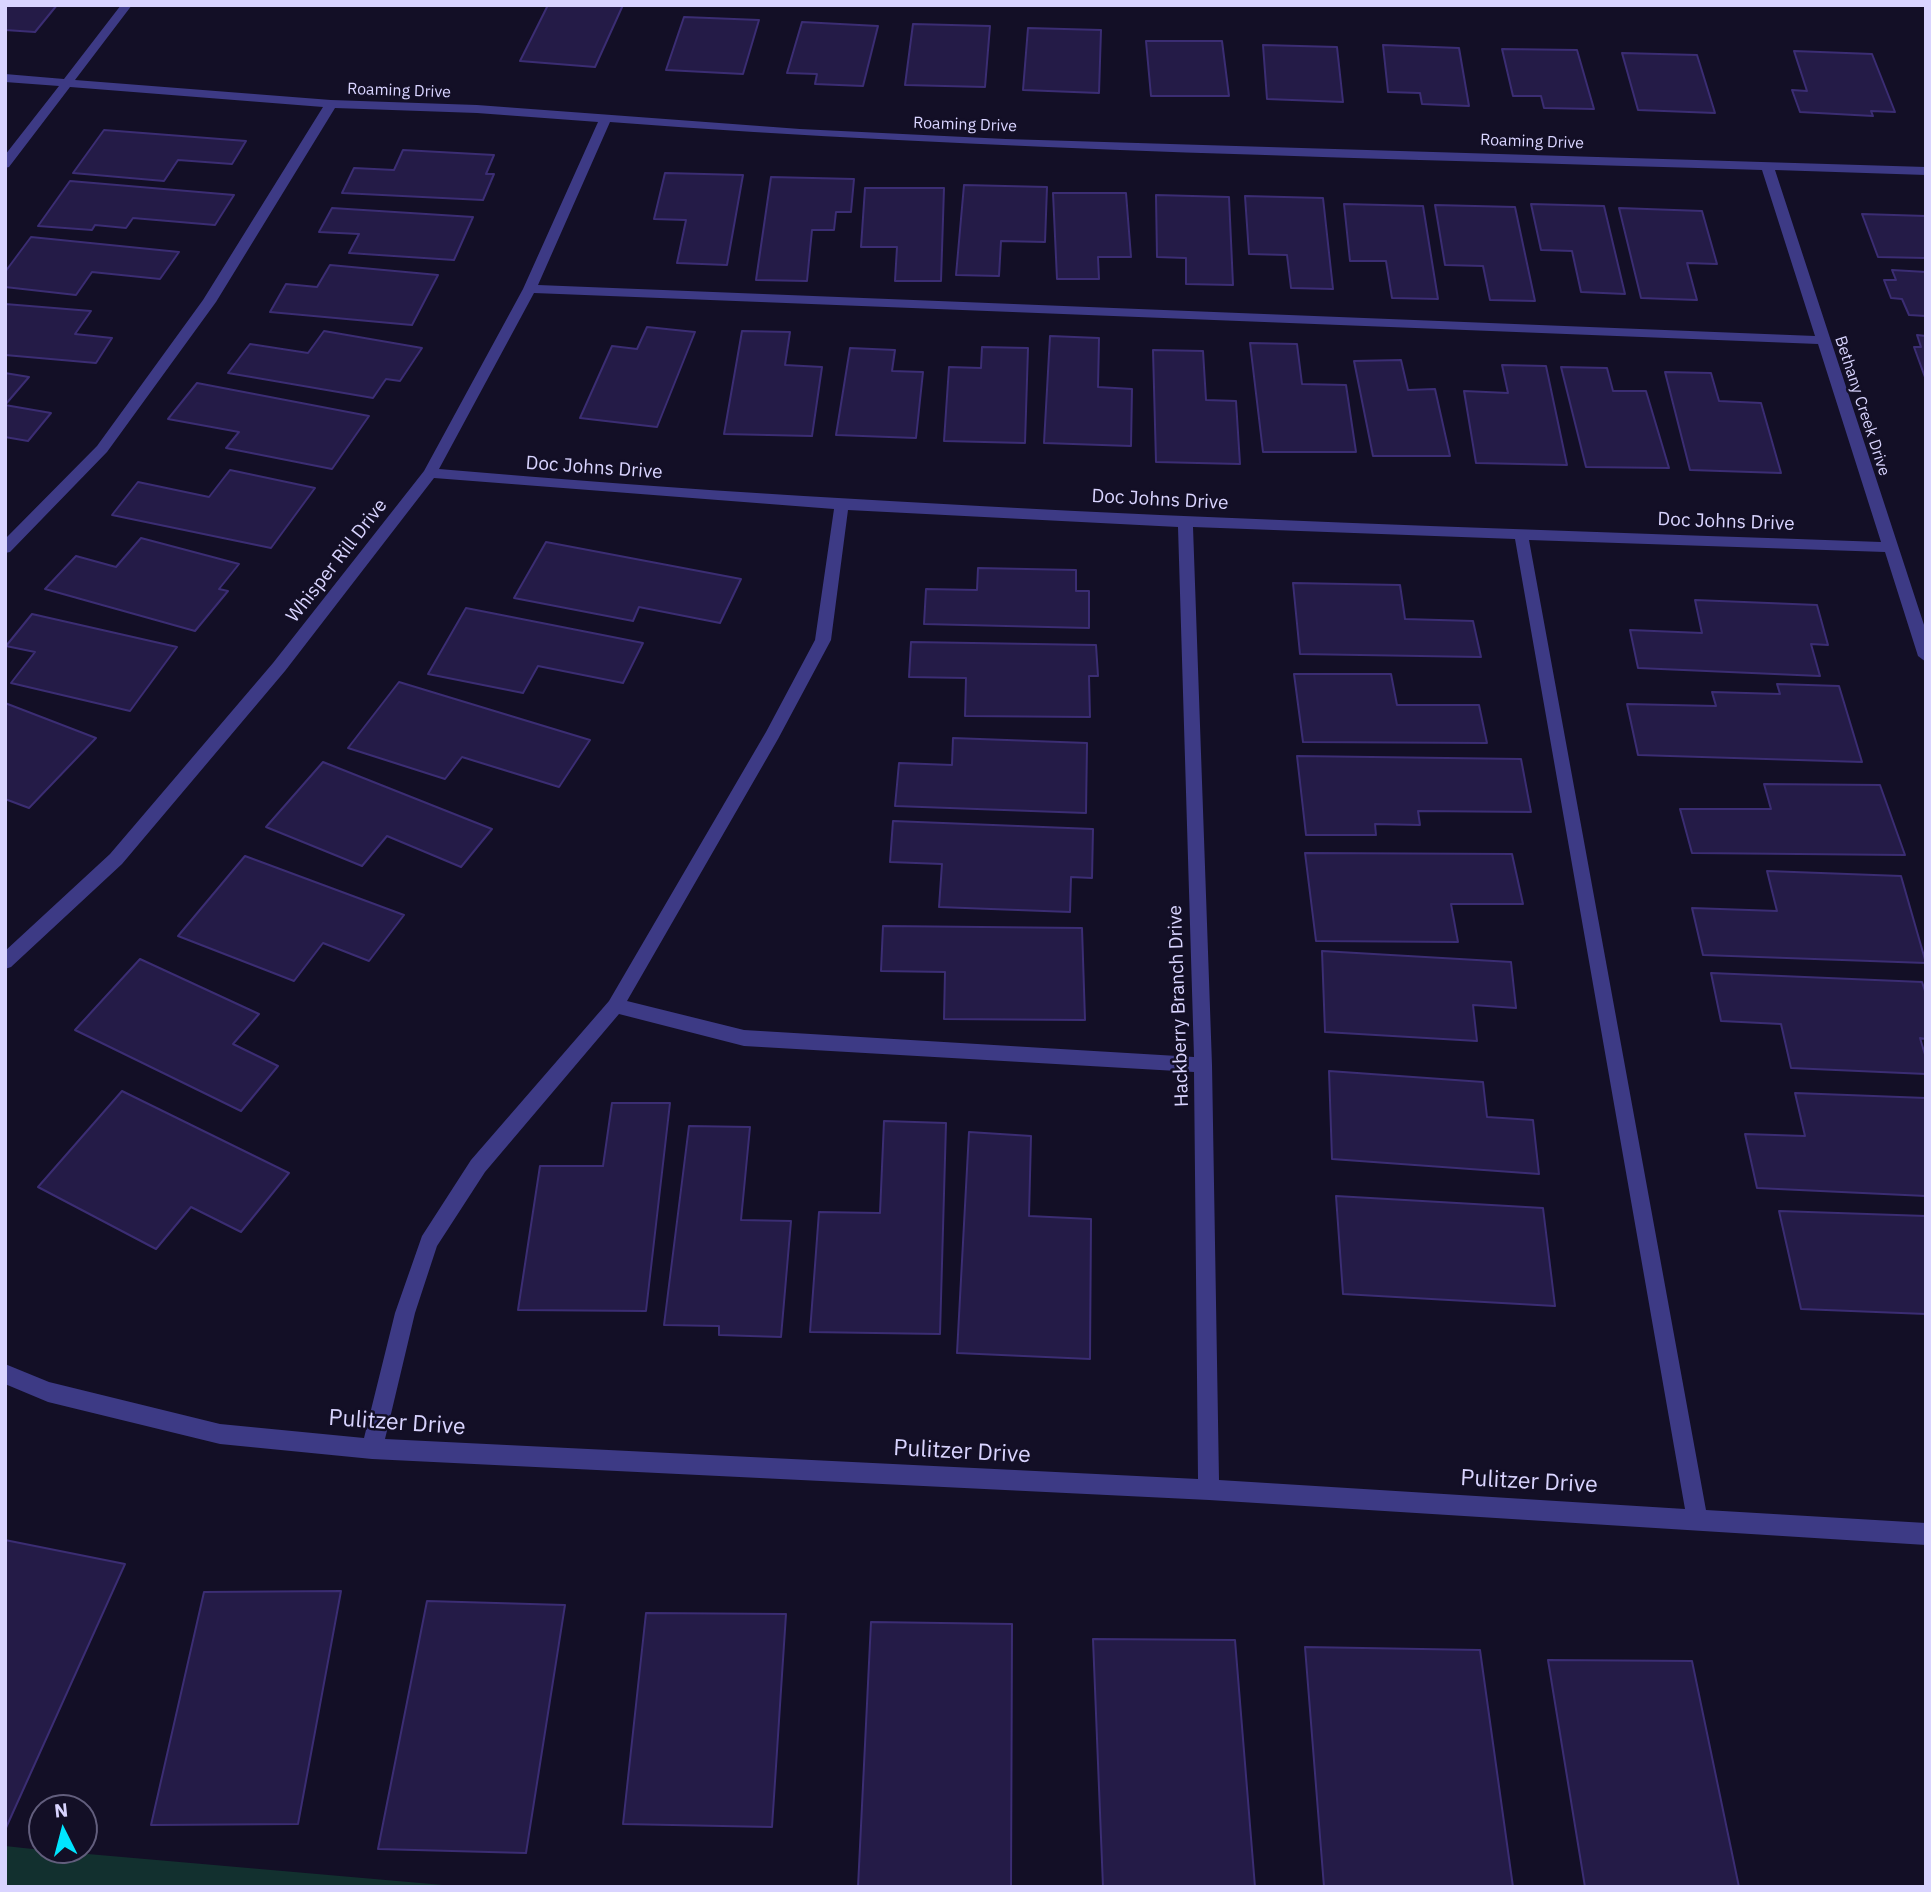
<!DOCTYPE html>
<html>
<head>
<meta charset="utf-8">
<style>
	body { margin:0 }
	#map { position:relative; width:1931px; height:1892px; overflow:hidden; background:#130f26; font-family:"IBM Plex Sans",sans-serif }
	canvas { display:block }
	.frame { position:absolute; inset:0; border:7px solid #d9d4ff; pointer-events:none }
	.north { position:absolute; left:28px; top:1794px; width:70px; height:70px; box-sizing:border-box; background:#130f26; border:2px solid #625e7d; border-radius:50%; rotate:354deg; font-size:19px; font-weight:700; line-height:28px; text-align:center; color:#d9d4ff }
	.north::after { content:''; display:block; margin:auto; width:24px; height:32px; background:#00e5ff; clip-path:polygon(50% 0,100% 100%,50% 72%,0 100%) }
</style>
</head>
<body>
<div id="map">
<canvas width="1931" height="1892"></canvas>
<div class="frame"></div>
<div class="north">N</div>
</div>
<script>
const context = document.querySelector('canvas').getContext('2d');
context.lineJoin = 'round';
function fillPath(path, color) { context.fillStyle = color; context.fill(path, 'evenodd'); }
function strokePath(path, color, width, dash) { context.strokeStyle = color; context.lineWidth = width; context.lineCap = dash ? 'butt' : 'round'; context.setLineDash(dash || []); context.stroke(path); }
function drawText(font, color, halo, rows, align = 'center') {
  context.font = font + ' "IBM Plex Sans",sans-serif'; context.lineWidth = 5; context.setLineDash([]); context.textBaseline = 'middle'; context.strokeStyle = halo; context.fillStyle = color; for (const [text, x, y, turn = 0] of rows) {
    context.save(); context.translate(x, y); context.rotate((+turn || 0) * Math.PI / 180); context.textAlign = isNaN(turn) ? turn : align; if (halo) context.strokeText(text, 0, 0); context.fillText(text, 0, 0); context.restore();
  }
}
const green = new Path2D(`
	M 5,1846 L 42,1850 L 466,1887 L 5,1887 Z`);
const building = new Path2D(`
	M 5,5 L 57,5 L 35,32 L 5,30 Z
	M 548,5 L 623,5 L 595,67 L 520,61 Z
	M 684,17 L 759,20 L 743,74 L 666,70 Z
	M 802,22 L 878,26 L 863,86 L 815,84 L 817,74 L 787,73 Z
	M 913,24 L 990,26 L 985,87 L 905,85 Z
	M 1028,28 L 1101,30 L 1099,93 L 1023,90 Z
	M 1146,41 L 1222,41 L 1229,96 L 1151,96 Z
	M 1263,45 L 1337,47 L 1343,102 L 1267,99 Z
	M 1383,45 L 1459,48 L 1469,106 L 1422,104 L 1420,93 L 1388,92 Z
	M 1502,49 L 1577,50 L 1594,109 L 1544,108 L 1541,96 L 1513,96 Z
	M 1794,51 L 1872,54 L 1895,112 L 1871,111 L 1873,116 L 1800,112 L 1792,90 L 1807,91 Z
	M 1622,53 L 1697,55 L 1715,113 L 1638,110 Z
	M 104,130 L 246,141 L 232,164 L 178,160 L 164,181 L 73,173 Z
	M 403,150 L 494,155 L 486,174 L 494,174 L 483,200 L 342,193 L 354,168 L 394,170 Z
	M 665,173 L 743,175 L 727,265 L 677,263 L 686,220 L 654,219 Z
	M 771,177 L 854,179 L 851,212 L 836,212 L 834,230 L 812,230 L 807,281 L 756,280 Z
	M 70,181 L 234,195 L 215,225 L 133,218 L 126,228 L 95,225 L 92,230 L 38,226 Z
	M 964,185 L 1047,187 L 1045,242 L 1001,241 L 999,276 L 956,275 Z
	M 865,188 L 944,188 L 941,281 L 895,281 L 897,247 L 861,247 Z
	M 1053,193 L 1126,193 L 1131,257 L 1098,257 L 1099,279 L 1057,279 Z
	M 1156,195 L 1229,197 L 1233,285 L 1186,284 L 1186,258 L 1157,257 Z
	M 1245,196 L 1323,198 L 1333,289 L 1291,288 L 1287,255 L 1249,254 Z
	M 1344,204 L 1423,206 L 1438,299 L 1392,298 L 1386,261 L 1350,261 Z
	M 1531,204 L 1604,206 L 1625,294 L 1581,292 L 1572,251 L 1541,250 Z
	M 1435,205 L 1515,207 L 1535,301 L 1490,300 L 1483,266 L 1445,265 Z
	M 332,208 L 473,217 L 454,260 L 349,253 L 359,234 L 319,232 Z
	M 1619,208 L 1702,211 L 1717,264 L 1687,263 L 1697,300 L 1641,298 Z
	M 1862,214 L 1926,216 L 1926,258 L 1878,257 Z
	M 31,237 L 179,252 L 160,279 L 92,272 L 76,295 L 5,287 L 5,272 Z
	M 330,265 L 438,275 L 412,325 L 270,312 L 286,284 L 317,287 Z
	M 1892,270 L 1926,272 L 1926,316 L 1909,315 L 1902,299 L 1891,298 L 1884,280 L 1896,280 Z
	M 5,304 L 91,311 L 75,334 L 112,338 L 96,363 L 5,355 Z
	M 647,327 L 695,332 L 657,427 L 580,418 L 612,346 L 637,349 Z
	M 324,331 L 422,348 L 400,381 L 386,379 L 373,398 L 228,373 L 250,344 L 308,353 Z
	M 742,331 L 790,332 L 785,365 L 822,367 L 812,436 L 724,434 Z
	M 1917,335 L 1926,336 L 1926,380 L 1914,347 L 1921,347 Z
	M 1050,336 L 1099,338 L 1098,387 L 1132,389 L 1131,446 L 1044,443 Z
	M 1250,343 L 1297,344 L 1302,384 L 1346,385 L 1356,452 L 1263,452 Z
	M 982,347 L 1028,348 L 1025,443 L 944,441 L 949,367 L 981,368 Z
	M 850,348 L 895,350 L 892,371 L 923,372 L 916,438 L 836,435 Z
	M 1153,350 L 1203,351 L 1206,400 L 1236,401 L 1240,464 L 1156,462 Z
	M 1401,360 L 1408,390 L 1435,389 L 1450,456 L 1373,456 L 1354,361 Z
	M 1502,365 L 1546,366 L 1567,465 L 1476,463 L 1464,391 L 1508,393 Z
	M 1561,367 L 1607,368 L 1613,391 L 1646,391 L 1669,468 L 1586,467 Z
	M 1665,372 L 1711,373 L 1719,401 L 1761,403 L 1781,473 L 1690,470 Z
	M 5,373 L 29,377 L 5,405 Z
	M 197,383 L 369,416 L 332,469 L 226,448 L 239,432 L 168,419 Z
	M 5,405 L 51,413 L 28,441 L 5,437 Z
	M 230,470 L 315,488 L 271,548 L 112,515 L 138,482 L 209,497 Z
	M 141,538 L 239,564 L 219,589 L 228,591 L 195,631 L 45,589 L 76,556 L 116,567 Z
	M 546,542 L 741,579 L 720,623 L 639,607 L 633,621 L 514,598 Z
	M 978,568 L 1076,570 L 1076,591 L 1089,591 L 1089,628 L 924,624 L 926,589 L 977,590 Z
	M 1293,583 L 1400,585 L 1405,619 L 1473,621 L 1481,657 L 1300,654 Z
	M 1695,600 L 1817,605 L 1828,645 L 1811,644 L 1820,676 L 1638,668 L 1630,630 L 1702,633 Z
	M 466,608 L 643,643 L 623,683 L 538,666 L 523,693 L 428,674 Z
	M 32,614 L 177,647 L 130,711 L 11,683 L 35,652 L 6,646 Z
	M 911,642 L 1096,645 L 1098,676 L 1089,676 L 1090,717 L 965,716 L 966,678 L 909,677 Z
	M 1294,674 L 1391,674 L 1397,705 L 1479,705 L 1487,743 L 1303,742 Z
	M 399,682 L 590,740 L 559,787 L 462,757 L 445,779 L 348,748 Z
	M 1777,684 L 1839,686 L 1862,762 L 1638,755 L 1627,704 L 1716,706 L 1712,692 L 1780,694 Z
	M 5,703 L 96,738 L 29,808 L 5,799 Z
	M 953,738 L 1087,743 L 1086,813 L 895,806 L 899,763 L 952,765 Z
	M 1297,756 L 1521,759 L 1531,812 L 1418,811 L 1420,825 L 1375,824 L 1376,835 L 1306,835 Z
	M 323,762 L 492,829 L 461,867 L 387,836 L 362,866 L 266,827 Z
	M 1764,784 L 1880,785 L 1905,855 L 1692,853 L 1680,809 L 1771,809 Z
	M 893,821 L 1093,829 L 1092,878 L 1071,877 L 1070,912 L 939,907 L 942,864 L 890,862 Z
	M 1305,853 L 1512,854 L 1523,904 L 1451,904 L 1458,942 L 1316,941 Z
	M 245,856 L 404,915 L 369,961 L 323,943 L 294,981 L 178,936 Z
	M 1767,871 L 1901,876 L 1926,963 L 1703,955 L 1692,908 L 1777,911 Z
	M 883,926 L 1082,928 L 1085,1020 L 944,1019 L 945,972 L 881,971 Z
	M 1322,951 L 1511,962 L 1516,1008 L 1473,1005 L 1477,1041 L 1325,1032 Z
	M 140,959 L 259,1014 L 233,1044 L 278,1066 L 241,1111 L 75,1030 Z
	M 1711,973 L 1922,982 L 1926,994 L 1926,1039 L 1920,1038 L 1926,1058 L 1926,1074 L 1791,1068 L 1781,1024 L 1721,1021 Z
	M 1329,1071 L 1483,1082 L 1487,1117 L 1533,1120 L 1539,1174 L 1332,1159 Z
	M 122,1091 L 289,1173 L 241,1232 L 191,1207 L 156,1249 L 38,1187 Z
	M 1795,1093 L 1926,1098 L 1926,1196 L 1757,1188 L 1745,1134 L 1805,1136 Z
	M 612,1103 L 670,1103 L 646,1311 L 518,1310 L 540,1166 L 603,1166 Z
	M 884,1121 L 946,1123 L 940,1334 L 810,1332 L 819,1212 L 880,1213 Z
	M 689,1126 L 750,1127 L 741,1220 L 791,1221 L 781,1337 L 719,1335 L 719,1326 L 664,1325 Z
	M 969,1132 L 1031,1136 L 1029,1216 L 1091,1219 L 1090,1359 L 957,1353 Z
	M 1336,1196 L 1543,1208 L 1555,1306 L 1343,1294 Z
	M 1779,1211 L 1926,1216 L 1926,1314 L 1801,1309 Z
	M 5,1540 L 125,1564 L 5,1830 Z
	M 341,1591 L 298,1824 L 151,1825 L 204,1592 Z
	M 427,1601 L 565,1605 L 526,1853 L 378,1849 Z
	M 646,1613 L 786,1614 L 772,1827 L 623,1824 Z
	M 871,1622 L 1012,1624 L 1011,1887 L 858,1887 Z
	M 1093,1639 L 1235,1640 L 1255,1887 L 1103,1887 Z
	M 1305,1647 L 1480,1650 L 1513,1887 L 1324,1887 Z
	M 1548,1660 L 1692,1661 L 1739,1887 L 1585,1887 Z`);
const minor = new Path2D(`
	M 121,5 L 132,5 L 75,80 L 331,100 L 477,105 L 800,129 L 1006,139 L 1926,167 L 1926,175 L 1775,170 L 1926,631 L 1926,662 L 1918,656 L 1885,552 L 1529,540 L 1706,1510 L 1926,1523 L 1926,1545 L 1209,1500 L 372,1459 L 220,1444 L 48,1402 L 5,1384 L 5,1364 L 49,1382 L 220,1424 L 364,1438 L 395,1313 L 422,1236 L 471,1160 L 609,1001 L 766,732 L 815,640 L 834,509 L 434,478 L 285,671 L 122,864 L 11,967 L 5,969 L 5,951 L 110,854 L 273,663 L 424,471 L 523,289 L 598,122 L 477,113 L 335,108 L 216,302 L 107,452 L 10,552 L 5,553 L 5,539 L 97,446 L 203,300 L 323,107 L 70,87 L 9,167 L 5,168 L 5,155 L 59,86 L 5,82 L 5,74 L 64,79 ZM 610,122 C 993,151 1378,158 1762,170 L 1815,336 L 538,285 ZM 534,293 L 1818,344 L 1881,542 C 1400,525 920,511 439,469 ZM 848,510 L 1178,527 L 1194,1057 L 744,1030 L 627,1001 L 778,739 L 831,640 ZM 1193,527 L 1515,539 L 1685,1509 L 1219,1480 L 1212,1065 ZM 619,1014 L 744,1046 L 1194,1072 L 1198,1479 L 385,1439 L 415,1313 L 437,1246 L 485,1172 Z`);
const farStreetnames = [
	["Roaming Drive",399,91,2],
	["Roaming Drive",965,125,2],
	["Roaming Drive",1532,142,2],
	["Bethany Creek Drive",1862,406,72]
];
const streetNames = [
	["Doc Johns Drive",594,468,4],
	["Doc Johns Drive",1160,500,3],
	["Doc Johns Drive",1726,522,2],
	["Whisper Rill Drive",337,561,-52],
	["Hackberry Branch Drive",1179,1006,-92]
];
const nearStreetnames = [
	["Pulitzer Drive",397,1423,4],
	["Pulitzer Drive",962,1452,3],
	["Pulitzer Drive",1529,1482,3]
];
fillPath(green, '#12302f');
fillPath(building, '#241b47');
strokePath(building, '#3b2d73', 2);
fillPath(minor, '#3d3a85');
drawText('16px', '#d9d4ff', '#130f26', farStreetnames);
drawText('19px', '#d9d4ff', '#130f26', streetNames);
drawText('23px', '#d9d4ff', '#130f26', nearStreetnames);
</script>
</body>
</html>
